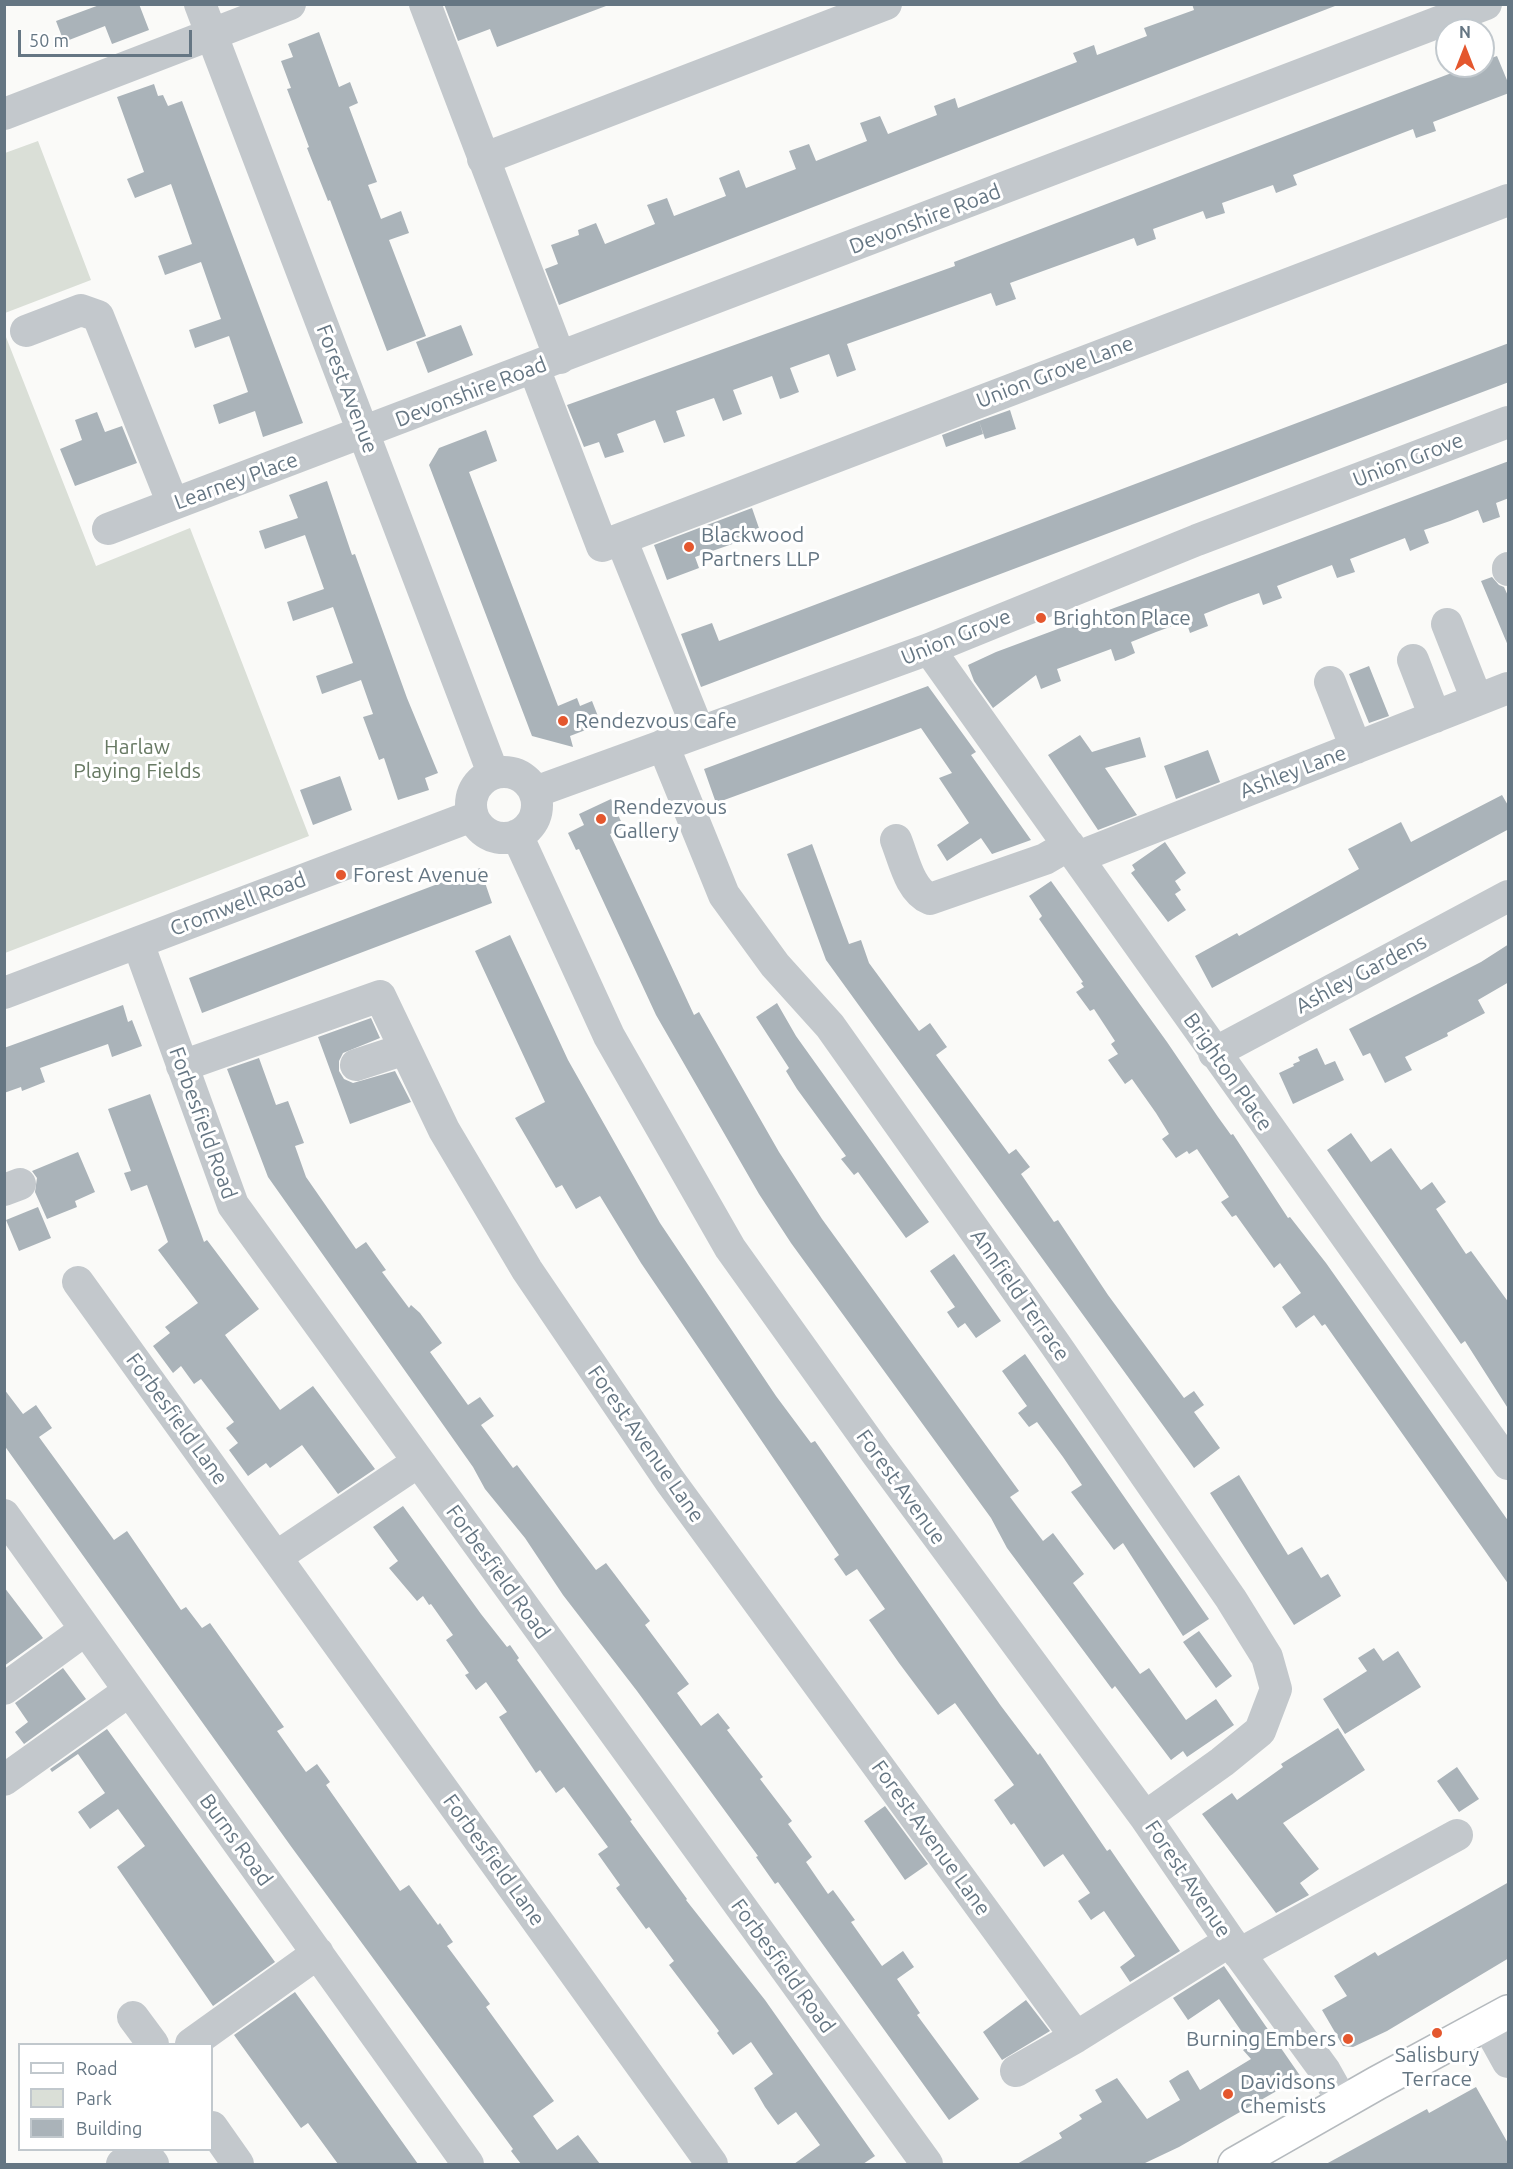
<!DOCTYPE html>
<html>
<head>
<meta charset="utf-8">
<style>
	body { margin:0 }
	#map { position:relative; width:1513px; height:2169px; overflow:hidden; background:#fafaf8; font-family:Ubuntu,sans-serif }
	canvas { display:block }
	.frame { position:absolute; inset:0; border:6px solid #657683; pointer-events:none }
	.legend { position:absolute; left:18px; top:2043px; width:195px; height:108px; box-sizing:border-box; background:#fff; border:2px solid #c1c8cd; margin:0; padding:8px 10px; list-style:none; font-size:18px; color:#657683 }
	.legend li { display:flex; align-items:center; gap:12px; height:30px }
	.legend b { width:30px; border:2px solid #c1c8cd }
	.north { position:absolute; left:1435px; top:18px; width:60px; height:60px; box-sizing:border-box; background:#fff; border:2px solid #c1c8cd; border-radius:50%; rotate:0deg; font-size:16px; font-weight:700; line-height:24px; text-align:center; color:#657683 }
	.north::after { content:''; display:block; margin:auto; width:21px; height:27px; background:#e4572e; clip-path:polygon(50% 0,100% 100%,50% 72%,0 100%) }
	.scale { position:absolute; left:18px; top:30px; width:174px; height:27px; box-sizing:border-box; border:3px solid #657683; border-top:0; padding-left:8px; font-size:18px; line-height:21px; white-space:nowrap; color:#657683; -webkit-text-stroke:4px #fff; paint-order:stroke }
</style>
</head>
<body>
<div id="map">
<canvas width="1513" height="2169"></canvas>
<div class="frame"></div>
<ul class="legend">
<li><b style="height:8px;background:#fff"></b>Road</li>
<li><b style="height:16px;background:#dadfd7"></b>Park</li>
<li><b style="height:16px;background:#aab3b9"></b>Building</li>
</ul>
<div class="north">N</div>
<div class="scale">50 m</div>
</div>
<script>
const context = document.querySelector('canvas').getContext('2d');
context.lineJoin = 'round';
function fillPath(path, color) { context.fillStyle = color; context.fill(path, 'evenodd'); }
function strokePath(path, color, width, dash) { context.strokeStyle = color; context.lineWidth = width; context.lineCap = dash ? 'butt' : 'round'; context.setLineDash(dash || []); context.stroke(path); }
function drawText(font, color, halo, rows, align = 'center') {
  context.font = font + ' Ubuntu,sans-serif'; context.lineWidth = 6; context.setLineDash([]); context.textBaseline = 'middle'; context.strokeStyle = halo; context.fillStyle = color; for (const [text, x, y, turn = 0] of rows) {
    context.save(); context.translate(x, y); context.rotate((+turn || 0) * Math.PI / 180); context.textAlign = isNaN(turn) ? turn : align; if (halo) context.strokeText(text, 0, 0); context.fillText(text, 0, 0); context.restore();
  }
}
const green = new Path2D(`
	M 38,141 L 91,280 L 5,313 L 5,153 Z
	M 4,332 L 96,566 L 190,528 L 309,836 L 5,953 Z`);
const building = new Path2D(`
	M 102,4 L 139,4 L 149,30 L 112,44 L 105,26 L 64,42 L 56,21 Z
	M 444,4 L 606,4 L 606,6 L 497,47 L 490,29 L 458,41 Z
	M 1192,4 L 1335,6 L 559,305 L 545,269 L 558,264 L 551,245 L 579,235 L 578,230 L 596,223 L 605,244 L 655,224 L 647,205 L 667,198 L 674,216 L 726,196 L 719,178 L 739,170 L 746,188 L 796,169 L 789,151 L 809,144 L 816,161 L 867,141 L 860,123 L 880,116 L 888,134 L 937,115 L 934,106 L 955,98 L 958,108 L 1077,62 L 1073,53 L 1094,45 L 1097,55 L 1147,36 L 1144,28 L 1194,10 Z
	M 319,32 L 339,87 L 350,82 L 358,103 L 349,107 L 377,182 L 368,185 L 381,219 L 401,211 L 409,233 L 389,240 L 426,336 L 387,351 L 330,200 L 328,201 L 307,148 L 309,147 L 287,89 L 291,88 L 281,61 L 293,57 L 288,44 Z
	M 1497,56 L 1509,85 L 1509,93 L 1433,122 L 1436,131 L 1416,138 L 1413,129 L 1293,175 L 1297,185 L 1276,193 L 1273,185 L 1222,203 L 1225,213 L 1206,219 L 1203,211 L 1153,229 L 1156,239 L 1145,243 L 1137,246 L 1134,238 L 1010,283 L 1016,299 L 996,306 L 991,293 L 847,344 L 856,370 L 837,377 L 829,354 L 790,368 L 799,392 L 789,396 L 780,399 L 772,376 L 733,390 L 742,414 L 731,418 L 723,421 L 714,398 L 676,411 L 685,436 L 664,443 L 655,420 L 617,434 L 624,452 L 605,458 L 599,442 L 584,447 L 567,405 L 955,266 L 954,262 L 1238,154 L 1470,66 L 1483,66 L 1483,61 Z
	M 154,84 L 158,96 L 163,95 L 168,106 L 182,101 L 303,423 L 263,437 L 255,411 L 219,424 L 213,405 L 248,392 L 229,336 L 195,348 L 189,330 L 221,319 L 201,262 L 165,275 L 158,256 L 192,244 L 171,184 L 135,198 L 127,179 L 144,172 L 117,97 Z
	M 461,325 L 473,355 L 428,373 L 416,342 Z
	M 1509,343 L 1509,382 L 701,687 L 681,634 L 712,623 L 719,641 Z
	M 1010,410 L 1016,429 L 985,439 L 979,421 Z
	M 97,412 L 105,432 L 122,426 L 137,463 L 75,486 L 60,449 L 82,440 L 75,420 Z
	M 979,421 L 983,434 L 946,447 L 942,435 Z
	M 486,430 L 497,461 L 469,472 L 558,706 L 577,698 L 580,706 L 592,701 L 601,724 L 570,736 L 573,747 L 532,736 L 429,465 L 439,448 Z
	M 1509,461 L 1509,498 L 1496,503 L 1500,517 L 1483,523 L 1478,510 L 1450,521 L 1424,530 L 1429,543 L 1410,551 L 1405,538 L 1350,559 L 1355,572 L 1337,578 L 1332,565 L 1303,576 L 1277,586 L 1282,598 L 1263,605 L 1259,593 L 1229,604 L 1204,614 L 1208,626 L 1190,633 L 1186,621 L 1156,632 L 1131,642 L 1135,653 L 1124,658 L 1115,661 L 1111,649 L 1057,669 L 1061,681 L 1041,689 L 1036,675 L 993,708 L 974,681 L 968,665 L 996,652 Z
	M 327,481 L 352,555 L 355,554 L 407,698 L 438,773 L 425,778 L 429,790 L 398,800 L 384,758 L 379,760 L 363,717 L 373,714 L 361,680 L 322,694 L 316,676 L 353,663 L 333,607 L 293,621 L 287,602 L 324,589 L 305,535 L 265,549 L 259,531 L 298,518 L 289,495 Z
	M 752,508 L 761,534 L 695,557 L 699,568 L 667,580 L 654,545 Z
	M 1492,577 L 1499,585 L 1504,587 L 1509,598 L 1509,648 L 1481,581 Z
	M 1369,666 L 1389,716 L 1369,723 L 1349,674 Z
	M 928,686 L 976,752 L 971,755 L 1031,840 L 992,854 L 981,838 L 947,861 L 937,845 L 969,823 L 939,778 L 952,773 L 921,728 L 716,803 L 704,769 Z
	M 1080,735 L 1092,752 L 1140,737 L 1146,757 L 1105,768 L 1137,815 L 1098,830 L 1048,755 Z
	M 1208,750 L 1220,782 L 1176,799 L 1164,766 Z
	M 340,776 L 352,810 L 313,825 L 300,790 Z
	M 1502,795 L 1509,807 L 1509,829 L 1212,988 L 1195,956 L 1237,933 L 1239,936 L 1359,869 L 1348,849 L 1401,822 L 1411,842 Z
	M 611,799 L 624,828 L 610,834 L 694,1015 L 699,1012 L 779,1152 L 822,1219 L 1019,1491 L 1010,1497 L 1043,1541 L 1053,1533 L 1084,1574 L 1073,1583 L 1140,1674 L 1149,1668 L 1186,1720 L 1216,1699 L 1234,1725 L 1187,1757 L 1183,1751 L 1171,1760 L 1115,1686 L 1112,1689 L 1007,1548 L 991,1518 L 791,1243 L 759,1194 L 656,1015 L 579,849 L 576,850 L 568,833 L 584,825 L 579,814 Z
	M 1165,842 L 1186,873 L 1175,881 L 1181,890 L 1175,894 L 1186,910 L 1168,922 L 1131,873 L 1135,870 L 1132,865 Z
	M 812,844 L 849,944 L 861,940 L 869,963 L 919,1031 L 930,1023 L 947,1047 L 936,1055 L 1009,1154 L 1016,1149 L 1030,1167 L 1021,1174 L 1054,1222 L 1058,1220 L 1108,1295 L 1184,1398 L 1194,1391 L 1204,1405 L 1194,1412 L 1220,1448 L 1194,1468 L 826,960 L 787,854 Z
	M 480,868 L 492,903 L 202,1013 L 189,978 Z
	M 1051,881 L 1167,1042 L 1218,1117 L 1231,1135 L 1233,1134 L 1288,1218 L 1290,1217 L 1326,1263 L 1509,1522 L 1509,1585 L 1325,1324 L 1322,1326 L 1314,1315 L 1296,1328 L 1282,1307 L 1301,1293 L 1280,1263 L 1274,1268 L 1236,1215 L 1232,1217 L 1221,1202 L 1229,1197 L 1197,1149 L 1189,1154 L 1187,1151 L 1176,1158 L 1162,1139 L 1169,1134 L 1156,1113 L 1132,1079 L 1125,1084 L 1108,1060 L 1118,1054 L 1111,1044 L 1115,1041 L 1094,1009 L 1090,1011 L 1076,992 L 1084,987 L 1081,983 L 1083,982 L 1039,919 L 1042,916 L 1029,896 Z
	M 510,935 L 568,1060 L 660,1223 L 776,1396 L 811,1443 L 815,1441 L 1001,1706 L 1038,1755 L 1040,1753 L 1107,1851 L 1110,1849 L 1180,1951 L 1130,1982 L 1120,1967 L 1135,1956 L 1104,1911 L 1091,1920 L 1078,1901 L 1090,1893 L 1063,1854 L 1044,1867 L 1014,1823 L 1011,1825 L 994,1800 L 1014,1785 L 955,1703 L 938,1715 L 899,1663 L 869,1620 L 885,1609 L 857,1569 L 846,1576 L 834,1559 L 839,1555 L 641,1263 L 600,1196 L 576,1209 L 562,1185 L 556,1188 L 515,1118 L 545,1102 L 475,951 Z
	M 1509,944 L 1509,982 L 1478,1000 L 1485,1013 L 1447,1033 L 1448,1036 L 1405,1057 L 1412,1070 L 1385,1083 L 1370,1053 L 1363,1056 L 1349,1029 L 1481,962 Z
	M 777,1003 L 796,1036 L 929,1222 L 906,1238 L 858,1172 L 854,1175 L 841,1159 L 846,1156 L 797,1089 L 786,1071 L 789,1068 L 756,1017 Z
	M 123,1005 L 128,1022 L 132,1020 L 142,1046 L 112,1057 L 108,1044 L 40,1068 L 45,1082 L 22,1091 L 21,1087 L 4,1093 L 4,1048 Z
	M 371,1018 L 380,1038 L 343,1053 L 339,1061 L 339,1071 L 344,1079 L 353,1083 L 395,1071 L 411,1102 L 350,1124 L 318,1037 Z
	M 1317,1048 L 1325,1065 L 1335,1061 L 1344,1080 L 1293,1104 L 1279,1073 L 1294,1066 L 1293,1064 L 1300,1061 L 1298,1057 Z
	M 259,1058 L 276,1105 L 288,1101 L 304,1143 L 295,1146 L 306,1177 L 356,1249 L 366,1242 L 386,1270 L 382,1272 L 409,1308 L 411,1305 L 420,1313 L 442,1343 L 430,1352 L 468,1405 L 480,1397 L 494,1416 L 481,1425 L 513,1468 L 517,1465 L 596,1570 L 606,1563 L 650,1621 L 645,1625 L 689,1684 L 677,1693 L 701,1726 L 718,1713 L 730,1728 L 727,1730 L 763,1777 L 760,1779 L 792,1821 L 788,1824 L 812,1857 L 806,1862 L 828,1894 L 833,1890 L 855,1920 L 851,1922 L 882,1966 L 903,1951 L 914,1967 L 897,1979 L 920,2013 L 917,2015 L 979,2099 L 949,2120 L 778,1882 L 775,1884 L 756,1857 L 758,1856 L 637,1691 L 563,1595 L 525,1538 L 485,1489 L 473,1467 L 268,1177 L 227,1069 Z
	M 150,1094 L 204,1242 L 207,1240 L 259,1309 L 225,1335 L 280,1410 L 313,1386 L 375,1469 L 338,1494 L 302,1445 L 270,1468 L 266,1463 L 248,1476 L 229,1450 L 238,1443 L 226,1428 L 234,1422 L 201,1379 L 194,1384 L 181,1366 L 173,1373 L 153,1346 L 170,1333 L 165,1327 L 198,1303 L 158,1250 L 168,1242 L 147,1185 L 131,1191 L 124,1173 L 131,1171 L 108,1109 Z
	M 1351,1133 L 1371,1162 L 1391,1148 L 1421,1190 L 1432,1182 L 1446,1202 L 1436,1209 L 1466,1254 L 1471,1251 L 1509,1303 L 1509,1410 L 1465,1341 L 1461,1344 L 1327,1150 Z
	M 78,1152 L 95,1192 L 75,1201 L 77,1207 L 47,1219 L 35,1192 L 37,1178 L 32,1171 Z
	M 38,1207 L 51,1238 L 19,1251 L 6,1220 Z
	M 954,1254 L 1001,1321 L 976,1338 L 965,1323 L 958,1328 L 947,1312 L 955,1307 L 930,1271 Z
	M 1025,1354 L 1209,1619 L 1183,1636 L 1123,1543 L 1114,1550 L 1071,1492 L 1082,1485 L 1063,1457 L 1037,1422 L 1029,1427 L 1018,1413 L 1027,1406 L 1002,1371 Z
	M 4,1389 L 23,1414 L 36,1405 L 52,1428 L 39,1437 L 114,1540 L 127,1531 L 181,1610 L 186,1607 L 202,1628 L 210,1623 L 284,1727 L 277,1731 L 306,1772 L 317,1764 L 330,1782 L 326,1785 L 400,1891 L 409,1885 L 438,1925 L 440,1923 L 453,1942 L 447,1946 L 490,2004 L 486,2007 L 554,2101 L 533,2116 L 557,2150 L 578,2135 L 600,2164 L 521,2164 L 511,2151 L 513,2149 L 290,1845 L 4,1445 Z
	M 1239,1475 L 1288,1555 L 1302,1547 L 1321,1578 L 1328,1574 L 1341,1596 L 1294,1625 L 1210,1493 Z
	M 403,1506 L 481,1614 L 507,1647 L 510,1645 L 519,1658 L 517,1660 L 632,1820 L 630,1821 L 687,1899 L 686,1900 L 765,2000 L 875,2156 L 863,2164 L 794,2164 L 820,2145 L 796,2112 L 778,2125 L 765,2107 L 754,2088 L 773,2074 L 751,2042 L 733,2055 L 717,2033 L 719,2031 L 669,1965 L 674,1961 L 649,1927 L 646,1929 L 616,1888 L 620,1885 L 598,1854 L 608,1847 L 564,1787 L 556,1793 L 540,1770 L 536,1773 L 499,1717 L 507,1712 L 486,1682 L 476,1690 L 465,1675 L 469,1673 L 446,1640 L 453,1635 L 431,1604 L 429,1605 L 423,1596 L 417,1601 L 389,1568 L 398,1561 L 373,1527 Z
	M 4,1587 L 43,1638 L 4,1666 Z
	M 1199,1631 L 1232,1676 L 1216,1688 L 1183,1642 Z
	M 1374,1648 L 1383,1661 L 1398,1651 L 1421,1687 L 1345,1734 L 1323,1699 L 1367,1671 L 1358,1658 Z
	M 63,1668 L 86,1699 L 24,1744 L 15,1732 L 28,1722 L 15,1703 Z
	M 1338,1728 L 1365,1770 L 1283,1823 L 1319,1869 L 1300,1883 L 1309,1895 L 1276,1913 L 1202,1814 L 1232,1793 L 1237,1800 L 1283,1767 L 1281,1764 Z
	M 107,1729 L 275,1962 L 213,2006 L 117,1867 L 145,1846 L 118,1809 L 90,1829 L 78,1812 L 105,1793 L 78,1754 L 52,1772 L 50,1769 Z
	M 1457,1767 L 1479,1799 L 1459,1812 L 1437,1781 Z
	M 885,1806 L 928,1864 L 905,1880 L 864,1821 Z
	M 1509,1882 L 1509,1958 L 1387,2031 L 1353,2047 L 1343,2046 L 1322,2010 L 1347,1996 L 1334,1976 L 1375,1952 L 1378,1956 Z
	M 1224,1966 L 1301,2077 L 1179,2147 L 1143,2164 L 1017,2164 L 1062,2138 L 1059,2133 L 1082,2119 L 1079,2115 L 1102,2102 L 1095,2090 L 1117,2078 L 1147,2119 L 1180,2100 L 1169,2081 L 1180,2074 L 1188,2070 L 1200,2090 L 1251,2059 L 1243,2050 L 1251,2045 L 1219,1999 L 1188,2020 L 1173,1998 Z
	M 295,1992 L 324,2032 L 418,2164 L 338,2164 L 308,2123 L 301,2128 L 239,2042 L 234,2035 Z
	M 1026,2000 L 1050,2031 L 1002,2060 L 983,2032 Z
	M 1476,2087 L 1509,2145 L 1509,2164 L 1326,2164 L 1427,2109 L 1429,2113 Z`);
const minor = new Path2D(`
	M 200,4 L 493,773
	M 425,4 L 560,358
	M 4,114 L 290,4
	M 483,159 L 886,4
	M 26,331 L 81,310 L 98,316 L 173,504
	M 534,368 L 602,546 L 1508,200
	M 108,529 L 1486,4
	M 621,539 L 699,732
	M 1508,568 L 1508,570
	M 1447,624 L 1477,700
	M 929,649 L 1508,1464
	M 1413,660 L 1435,717
	M 1330,682 L 1356,748
	M 663,745 L 724,895 L 775,965 L 830,1026 L 1055,1344 L 1231,1599 L 1267,1657 L 1276,1689 L 1260,1731 L 1222,1762 L 1145,1817
	M471 805a33 33 0 1 1 66 0a33 33 0 1 1-66 0Z
	M 535,792 L 929,649 L 1197,540 L 1508,422
	M 517,835 L 609,1036 L 730,1248 L 877,1454 L 1145,1817 L 1230,1941 L 1325,2071 L 1343,2103
	M 896,840 C 904,860 910,891 930,899 L 1045,859 L 1069,845
	M 1078,857 L 1508,688
	M 138,943 L 233,1205 L 927,2164
	M 4,993 L 472,816
	M 1214,1053 L 1508,896
	M 356,1065 L 405,1049
	M 182,1066 L 380,996 L 444,1130 L 527,1270 L 670,1481 L 1076,2037 L 1230,1941
	M 4,1190 L 20,1184
	M 78,1282 L 712,2164
	M 4,1515 L 468,2164
	M 276,1557 L 418,1462
	M 4,1689 L 85,1630
	M 4,1780 L 129,1691
	M 1239,1954 L 1457,1835
	M 133,2017 L 153,2044
	M 1487,2024 L 1508,2062
	M 191,2044 L 318,1953
	M 1016,2071 L 1076,2037
	M 212,2127 L 238,2164
	M 122,2164 L 142,2150 L 153,2164`);
const major = new Path2D(`
	M 1235,2164 L 1377,2083 L 1508,2012`);
const markers = [
	[689,547,6,"#e4572e"],
	[1041,618,6,"#e4572e"],
	[563,721,6,"#e4572e"],
	[601,819,6,"#e4572e"],
	[341,875,6,"#e4572e"],
	[1437,2033,6,"#e4572e"],
	[1348,2039,6,"#e4572e"],
	[1228,2094,6,"#e4572e"]
];
const streetNames = [
	["Devonshire Road",925,219,-21],
	["Union Grove Lane",1055,372,-21],
	["Forest Avenue",347,389,69],
	["Devonshire Road",471,392,-21],
	["Union Grove",1408,460,-21],
	["Learney Place",236,481,-20],
	["Union Grove",956,637,-22],
	["Ashley Lane",1293,772,-21],
	["Cromwell Road",238,904,-21],
	["Ashley Gardens",1361,974,-28],
	["Brighton Place",1228,1072,55],
	["Forbesfield Road",203,1123,70],
	["Annfield Terrace",1020,1295,55],
	["Forbesfield Lane",177,1419,54],
	["Forest Avenue Lane",646,1444,55],
	["Forest Avenue",901,1487,54],
	["Forbesfield Road",498,1572,54],
	["Forest Avenue Lane",931,1838,54],
	["Burns Road",236,1840,54],
	["Forbesfield Lane",494,1860,54],
	["Forest Avenue",1188,1879,56],
	["Forbesfield Road",783,1966,54]
];
const poiNames = [
	["Blackwood",701,535],
	["Partners LLP",701,559],
	["Brighton Place",1053,618],
	["Rendezvous Cafe",575,721],
	["Rendezvous",613,807],
	["Gallery",613,831],
	["Forest Avenue",353,875],
	["Burning Embers",1336,2039,"right"],
	["Salisbury",1437,2055,"center"],
	["Terrace",1437,2079,"center"],
	["Davidsons",1240,2082],
	["Chemists",1240,2106]
];
const parkNames = [
	["Harlaw",137,747],
	["Playing Fields",137,771]
];
fillPath(green, '#dadfd7');
fillPath(building, '#aab3b9');
strokePath(major, '#b5babe', 36);
strokePath(minor, '#c3c8cc', 32);
strokePath(major, '#fff', 33);
for (const [x, y, r, color] of markers) { const dot = new Path2D(); dot.arc(x, y, r, 0, 2 * Math.PI); context.fillStyle = color; context.fill(dot); strokePath(dot, '#fff', 2); }
drawText('21px', '#657683', '#fff', streetNames);
drawText('21px', '#657683', '#fff', poiNames, 'left');
drawText('21px', '#687a64', '#fff', parkNames);
</script>
</body>
</html>
